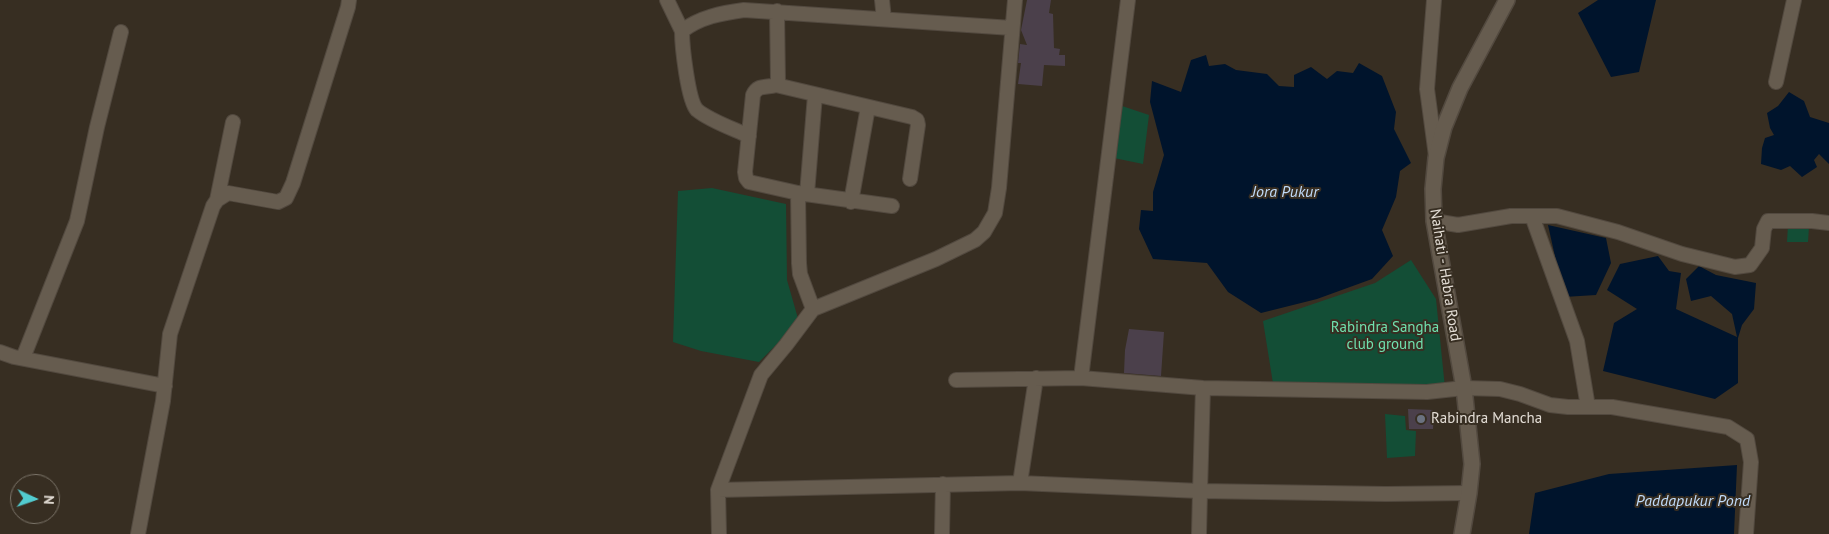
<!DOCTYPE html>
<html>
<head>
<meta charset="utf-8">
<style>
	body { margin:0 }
	#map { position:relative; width:1829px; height:534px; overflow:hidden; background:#372e22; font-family:"PT Sans",sans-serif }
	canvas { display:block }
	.north { position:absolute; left:10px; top:474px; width:50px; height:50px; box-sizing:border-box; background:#372e22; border:1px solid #7b7469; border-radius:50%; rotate:93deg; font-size:14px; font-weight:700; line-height:20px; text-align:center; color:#e2dcd4 }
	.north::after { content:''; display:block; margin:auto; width:18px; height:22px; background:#52ccd0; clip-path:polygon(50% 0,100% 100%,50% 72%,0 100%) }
</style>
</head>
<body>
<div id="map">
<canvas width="1829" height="534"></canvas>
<div class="north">N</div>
</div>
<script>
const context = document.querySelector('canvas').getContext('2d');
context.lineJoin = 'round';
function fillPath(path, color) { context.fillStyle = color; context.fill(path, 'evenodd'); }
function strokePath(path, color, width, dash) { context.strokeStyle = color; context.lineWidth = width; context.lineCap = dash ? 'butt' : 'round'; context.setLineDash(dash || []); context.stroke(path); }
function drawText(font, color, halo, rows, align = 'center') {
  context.font = font + ' "PT Sans",sans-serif'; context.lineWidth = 4; context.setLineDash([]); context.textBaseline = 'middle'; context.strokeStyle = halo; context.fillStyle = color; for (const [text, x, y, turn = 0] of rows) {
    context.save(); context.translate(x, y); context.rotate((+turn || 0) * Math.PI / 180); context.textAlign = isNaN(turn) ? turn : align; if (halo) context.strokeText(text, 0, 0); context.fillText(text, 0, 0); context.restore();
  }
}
const green = new Path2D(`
	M 1122,106 L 1149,115 L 1143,164 L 1114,158 Z
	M 712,188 L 786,204 L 787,280 L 799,322 L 759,362 L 701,351 L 673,342 L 678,191 Z
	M 1788,225 L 1809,227 L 1808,242 L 1787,242 Z
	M 1411,260 L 1436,299 L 1445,388 L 1275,396 L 1263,321 L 1375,283 Z
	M 1385,414 L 1405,416 L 1406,430 L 1416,431 L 1415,456 L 1387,458 Z`);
const water = new Path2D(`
	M 1598,0 L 1656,0 L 1639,72 L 1611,77 L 1578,13 Z
	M 1206,55 L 1209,66 L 1225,64 L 1236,70 L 1267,74 L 1279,86 L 1294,87 L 1294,75 L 1311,67 L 1327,79 L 1337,71 L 1353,73 L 1359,63 L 1382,76 L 1396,112 L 1394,129 L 1411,163 L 1400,171 L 1396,197 L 1382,230 L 1393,256 L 1372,279 L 1317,299 L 1261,313 L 1228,292 L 1207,263 L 1153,259 L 1139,229 L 1141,210 L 1153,211 L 1153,192 L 1164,155 L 1150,102 L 1152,81 L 1181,92 L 1191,60 Z
	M 1789,92 L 1804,101 L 1810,117 L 1829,123 L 1829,164 L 1819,154 L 1814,160 L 1817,167 L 1802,177 L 1790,166 L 1781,170 L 1761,164 L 1762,148 L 1765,138 L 1774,135 L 1770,128 L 1767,113 L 1778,106 Z
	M 1548,225 L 1606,238 L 1611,263 L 1596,295 L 1564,297 Z
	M 1658,256 L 1669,271 L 1681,273 L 1676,309 L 1737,337 L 1732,314 L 1711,296 L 1691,301 L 1686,279 L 1699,266 L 1716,275 L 1756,283 L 1754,309 L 1742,325 L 1738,338 L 1738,383 L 1715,399 L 1603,371 L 1614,323 L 1637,309 L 1607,290 L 1620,264 Z
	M 1737,465 L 1734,534 L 1529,534 L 1535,493 L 1609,474 Z`);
const building = new Path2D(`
	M 1027,0 L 1051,0 L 1049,13 L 1053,14 L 1054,48 L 1060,49 L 1059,55 L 1065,55 L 1065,66 L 1044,65 L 1042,86 L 1018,84 L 1021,63 L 1018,63 L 1020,44 L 1027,45 L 1021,30 Z
	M 1129,329 L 1164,332 L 1161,376 L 1124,373 L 1125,350 Z
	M 1408,409 L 1434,410 L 1433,429 L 1409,429 Z`);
const minor = new Path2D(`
	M 667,0 L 682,31
	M 882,0 L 884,19
	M 1434,0 L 1427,89 L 1436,156
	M 777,11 L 778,82 L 776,85 C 766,88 758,84 753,95 L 745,172 L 746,178 L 749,182 L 798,193 L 892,206
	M 1776,82 L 1794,0
	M 776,85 L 912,117 L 917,120 L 918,125 L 910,179
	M 749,136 C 734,129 710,121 697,110 C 688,101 682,46 682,31 C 700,17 722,13 744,10 L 1012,28
	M 798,193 L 799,263 L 800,274 L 813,309
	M 807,194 L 815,95
	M 217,200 L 233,122
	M 851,202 L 868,107
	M 1532,216 L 1577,341 L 1588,407
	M 1434,221 L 1458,225 L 1511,216 L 1557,216 L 1618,232 L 1682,254 L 1735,267 L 1750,265 L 1762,248 L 1764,229 L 1768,221 L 1812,221 L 1829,223
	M 0,352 L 14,357 L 165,386
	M 23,358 L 77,221 L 97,127 L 121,32
	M 1081,378 L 1128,0
	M 956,380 L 1081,378 L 1203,388 L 1427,392 L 1464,388 L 1500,389 L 1520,394 L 1550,405 L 1568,407 L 1612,407 L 1728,427 L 1747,439 L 1751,462 L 1746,534
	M 1203,388 L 1200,491 L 1386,494 L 1469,493
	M 1020,483 L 1036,378
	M 718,490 L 761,375 L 786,345 L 813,309 L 936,259 L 975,240 L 984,232 L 995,213 L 999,188 L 1015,0
	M 138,534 L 163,401 L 170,334 L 213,206 L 217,200 L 228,193 L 278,202 L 286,198 L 293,183 L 348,7 L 349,0
	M 719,534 L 718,490 L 1020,483 L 1200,491 L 1199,534
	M 942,534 L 943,484`);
const secondary = new Path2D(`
	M 1462,534 L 1469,493 L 1472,464 L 1464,388 L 1434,221 L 1433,189 L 1436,158 L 1444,127 L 1460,88 L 1507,0`);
const markers = [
	[1421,419,5,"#6b7280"]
];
const streetNames = [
	["Naihati - Habra Road",1445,275,81]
];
const parkNames = [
	["Rabindra Sangha",1385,328],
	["club ground",1385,345]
];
const poiNames = [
	["Rabindra Mancha",1431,419]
];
const waterNames = [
	["Jora Pukur",1285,192],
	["Paddapukur Pond",1693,501]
];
fillPath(green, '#134e36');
fillPath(water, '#00142c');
fillPath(building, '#4b404b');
strokePath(minor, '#52493f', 16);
strokePath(secondary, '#52493f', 18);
strokePath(minor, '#665c4f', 14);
strokePath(secondary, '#665c4f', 15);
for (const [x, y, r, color] of markers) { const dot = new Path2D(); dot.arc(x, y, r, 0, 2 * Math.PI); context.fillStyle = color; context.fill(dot); strokePath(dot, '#372e22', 2); }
drawText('15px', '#e2dcd4', '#372e22', streetNames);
drawText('15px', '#70e1ae', '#372e22', parkNames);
drawText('15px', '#e2dcd4', '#372e22', poiNames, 'left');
drawText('italic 16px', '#c0dbf9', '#372e22', waterNames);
</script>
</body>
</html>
